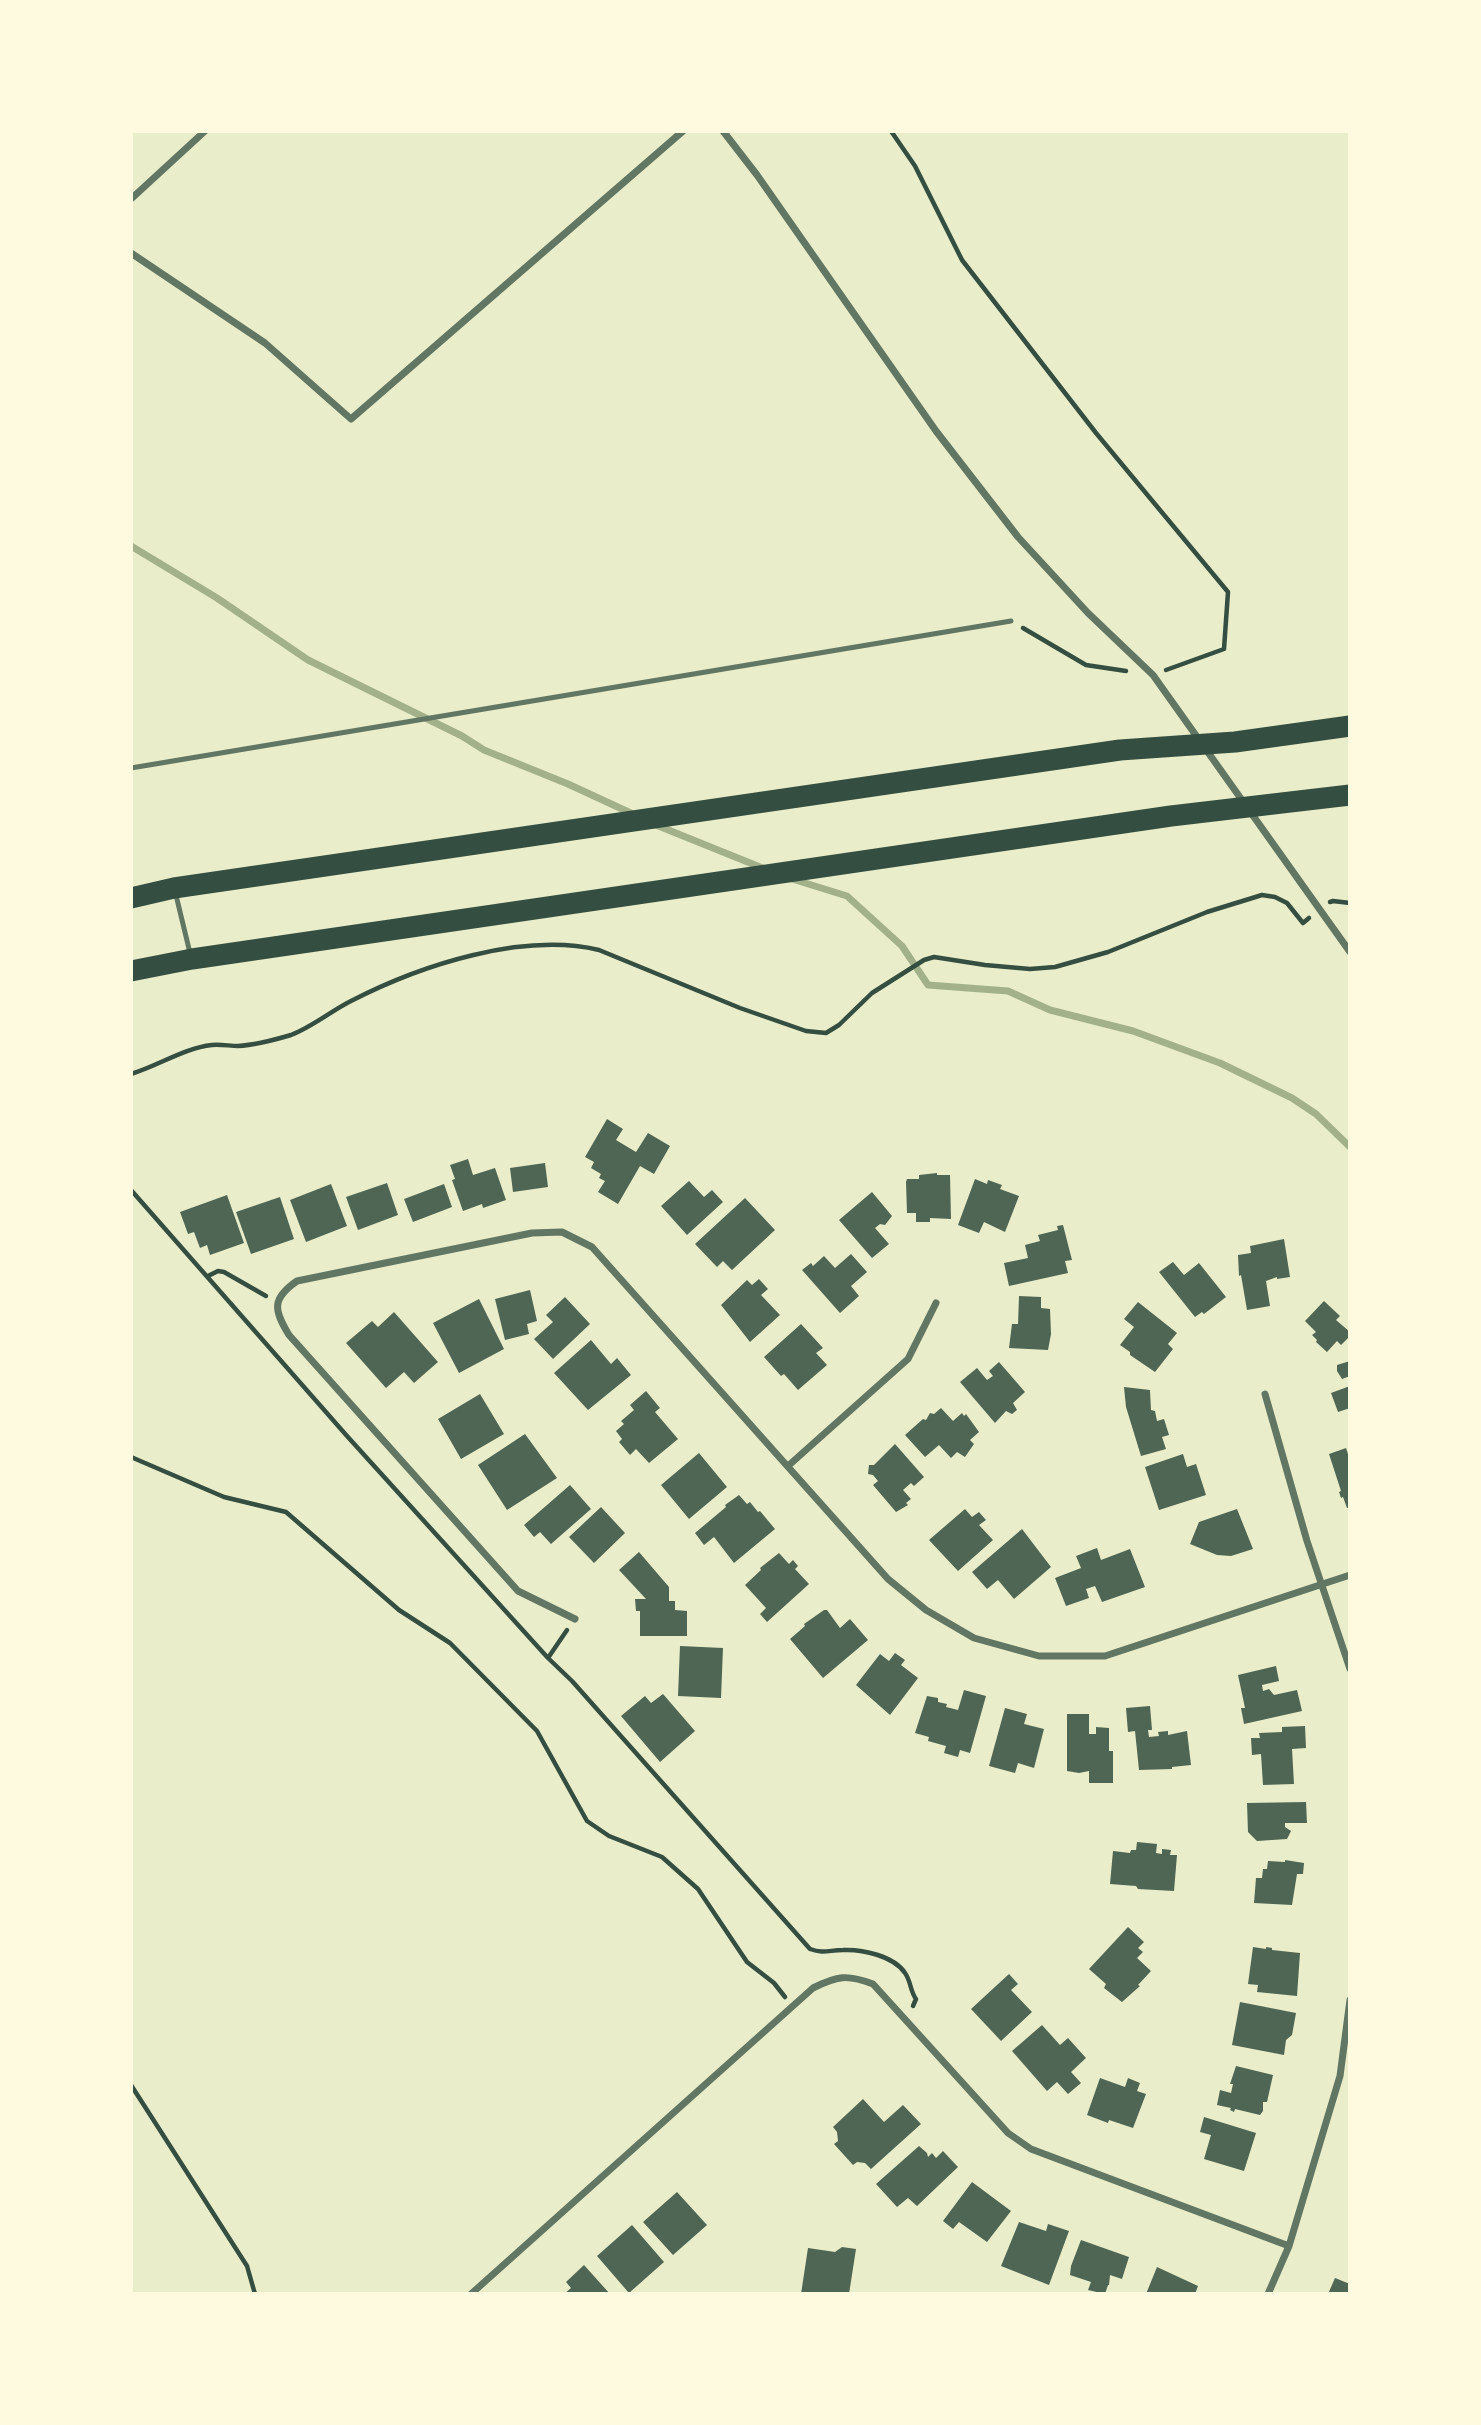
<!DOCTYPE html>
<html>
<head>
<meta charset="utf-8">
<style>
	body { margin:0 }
	#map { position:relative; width:1481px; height:2425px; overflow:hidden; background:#e9edc9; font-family:"Times New Roman",serif }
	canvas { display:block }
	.frame { position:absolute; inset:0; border:133px solid #fefae0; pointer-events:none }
</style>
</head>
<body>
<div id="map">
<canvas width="1481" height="2425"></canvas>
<div class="frame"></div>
</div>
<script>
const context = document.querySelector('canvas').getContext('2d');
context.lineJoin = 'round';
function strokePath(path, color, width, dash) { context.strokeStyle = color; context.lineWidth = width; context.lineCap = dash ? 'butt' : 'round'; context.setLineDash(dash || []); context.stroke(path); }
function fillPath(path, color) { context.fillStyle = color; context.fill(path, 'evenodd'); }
const stream = new Path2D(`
	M 131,546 L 217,598 L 308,660 L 462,736 L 484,750 L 568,784 L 635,815
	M 656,825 L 765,869
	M 789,878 L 847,896 L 902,946 L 928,985 L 1008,991 L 1050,1010 L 1133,1031 L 1220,1063 L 1292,1098 L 1316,1114 L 1350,1147`);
const building = new Path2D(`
	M 607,1119 L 623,1129 L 616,1140 L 636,1152 L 648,1133 L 670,1146 L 654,1174 L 640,1166 L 618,1204 L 598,1192 L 605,1181 L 599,1178 L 601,1174 L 591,1168 L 594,1162 L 585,1157 Z
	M 468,1159 L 473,1175 L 495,1168 L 506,1200 L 483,1208 L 482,1204 L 463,1211 L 452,1180 L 455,1179 L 450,1165 Z
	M 545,1163 L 548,1187 L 513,1192 L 510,1168 Z
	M 937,1173 L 937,1175 L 950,1175 L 951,1219 L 930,1218 L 930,1222 L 916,1222 L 916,1213 L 907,1213 L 906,1182 L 907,1179 L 919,1179 L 919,1175 Z
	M 975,1179 L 987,1184 L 988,1180 L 1002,1185 L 1000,1189 L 1019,1196 L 1005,1232 L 984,1222 L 979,1233 L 958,1225 Z
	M 689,1181 L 704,1197 L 712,1190 L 723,1202 L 687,1235 L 661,1206 Z
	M 387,1183 L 398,1215 L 358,1230 L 346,1197 Z
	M 331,1184 L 347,1226 L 306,1242 L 290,1200 Z
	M 444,1184 L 452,1207 L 413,1222 L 404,1199 Z
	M 872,1192 L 892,1216 L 885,1225 L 880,1224 L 875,1228 L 889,1244 L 872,1258 L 839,1220 Z
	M 227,1195 L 244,1243 L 210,1255 L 207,1245 L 200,1248 L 194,1232 L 188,1234 L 180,1212 Z
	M 280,1197 L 294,1239 L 251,1254 L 236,1212 Z
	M 745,1198 L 775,1230 L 732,1270 L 723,1261 L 717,1267 L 695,1244 Z
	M 1063,1225 L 1072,1260 L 1065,1261 L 1068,1273 L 1009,1286 L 1004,1263 L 1028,1258 L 1025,1245 L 1040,1241 L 1038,1235 L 1058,1230 L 1057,1226 Z
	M 1284,1239 L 1290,1277 L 1277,1279 L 1277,1277 L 1266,1281 L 1270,1306 L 1247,1310 L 1241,1275 L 1239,1276 L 1238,1255 L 1251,1253 L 1250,1246 Z
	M 851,1254 L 867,1272 L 851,1286 L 859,1296 L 840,1313 L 802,1270 L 811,1263 L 813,1266 L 824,1256 L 835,1268 Z
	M 1173,1262 L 1184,1275 L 1199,1263 L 1226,1297 L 1204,1314 L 1202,1312 L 1195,1317 L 1159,1272 Z
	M 759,1279 L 768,1289 L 761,1295 L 780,1315 L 750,1342 L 721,1305 L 747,1280 L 752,1285 Z
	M 530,1290 L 537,1321 L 527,1324 L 529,1334 L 505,1340 L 495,1299 Z
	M 1019,1296 L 1041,1297 L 1041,1308 L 1050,1309 L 1051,1334 L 1048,1350 L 1009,1348 L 1012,1324 L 1018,1324 Z
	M 565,1297 L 590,1324 L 553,1359 L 534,1339 L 553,1322 L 546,1315 Z
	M 479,1299 L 504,1349 L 459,1373 L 433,1323 Z
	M 1324,1301 L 1340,1316 L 1336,1320 L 1350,1332 L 1350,1336 L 1341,1345 L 1337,1341 L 1327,1352 L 1316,1342 L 1317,1340 L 1312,1335 L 1316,1332 L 1305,1321 Z
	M 1138,1302 L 1177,1333 L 1168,1344 L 1173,1349 L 1155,1372 L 1130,1355 L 1130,1352 L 1120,1345 L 1134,1327 L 1124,1319 Z
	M 394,1312 L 438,1362 L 414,1383 L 404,1372 L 386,1388 L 346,1343 L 372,1321 L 378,1327 Z
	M 801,1324 L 823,1348 L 816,1353 L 827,1365 L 798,1390 L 784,1374 L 781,1376 L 764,1357 Z
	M 591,1340 L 611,1364 L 617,1358 L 631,1375 L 588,1410 L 554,1373 Z
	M 1350,1361 L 1350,1376 L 1342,1379 L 1337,1371 L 1337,1365 Z
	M 999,1362 L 1025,1392 L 1013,1403 L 1017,1410 L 1012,1414 L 1006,1411 L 995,1423 L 960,1382 L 977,1368 L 987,1380 L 993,1376 L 989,1371 Z
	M 1350,1386 L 1350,1408 L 1338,1412 L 1331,1393 Z
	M 1124,1387 L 1150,1390 L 1151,1410 L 1155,1411 L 1157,1421 L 1164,1419 L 1169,1435 L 1162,1437 L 1166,1449 L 1141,1456 L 1126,1407 Z
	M 646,1391 L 660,1408 L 655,1412 L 678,1439 L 649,1463 L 636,1449 L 630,1455 L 619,1442 L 622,1439 L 616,1431 L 624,1424 L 621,1421 L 634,1410 L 630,1405 Z
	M 480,1394 L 504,1434 L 461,1459 L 438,1419 Z
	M 941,1408 L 953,1421 L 962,1413 L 964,1416 L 966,1414 L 979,1432 L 970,1440 L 974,1444 L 965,1457 L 957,1452 L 951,1458 L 939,1445 L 925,1457 L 905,1435 L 923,1419 L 926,1420 L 930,1413 L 934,1414 Z
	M 525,1434 L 557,1478 L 507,1510 L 478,1465 Z
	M 895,1444 L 924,1477 L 914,1486 L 911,1483 L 903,1490 L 911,1499 L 906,1503 L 908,1505 L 896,1512 L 873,1485 L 878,1481 L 873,1475 L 868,1474 L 869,1465 L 874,1465 Z
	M 1346,1448 L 1350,1460 L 1350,1507 L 1347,1508 L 1343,1497 L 1341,1498 L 1339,1492 L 1341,1491 L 1329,1454 Z
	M 699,1453 L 727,1487 L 689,1519 L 661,1485 Z
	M 1183,1454 L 1187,1467 L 1196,1464 L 1206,1495 L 1159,1510 L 1145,1467 Z
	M 570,1485 L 591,1509 L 551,1544 L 540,1532 L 534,1537 L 524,1525 Z
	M 739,1495 L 747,1504 L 750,1502 L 758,1512 L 760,1511 L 775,1529 L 734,1563 L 714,1537 L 704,1545 L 695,1533 L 726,1507 L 725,1505 Z
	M 601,1507 L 625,1533 L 594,1563 L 569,1537 Z
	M 965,1509 L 972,1517 L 979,1512 L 986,1520 L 979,1525 L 993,1540 L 958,1571 L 929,1540 Z
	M 1237,1509 L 1253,1549 L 1231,1556 L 1217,1555 L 1190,1544 L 1199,1522 Z
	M 1022,1529 L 1051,1567 L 1014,1599 L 998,1580 L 987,1589 L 972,1572 Z
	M 1097,1548 L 1101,1560 L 1130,1549 L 1145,1587 L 1102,1602 L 1095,1586 L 1086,1589 L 1089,1598 L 1066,1606 L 1055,1578 L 1081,1568 L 1076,1556 Z
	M 639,1552 L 669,1587 L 669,1601 L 675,1601 L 675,1610 L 687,1611 L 687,1636 L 640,1636 L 640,1611 L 636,1611 L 635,1599 L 646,1599 L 619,1570 Z
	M 779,1553 L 789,1564 L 793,1560 L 798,1566 L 795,1569 L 809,1584 L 767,1622 L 760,1614 L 766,1608 L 745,1585 L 761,1570 L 760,1568 Z
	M 824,1610 L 827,1610 L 840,1628 L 850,1619 L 868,1640 L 823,1678 L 790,1639 L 805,1626 L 804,1624 Z
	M 680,1646 L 723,1648 L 721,1698 L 678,1696 Z
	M 895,1653 L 905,1660 L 901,1665 L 918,1678 L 890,1715 L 856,1685 L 880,1654 L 889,1661 Z
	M 1276,1666 L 1279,1681 L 1262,1685 L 1263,1691 L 1269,1689 L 1274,1695 L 1297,1690 L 1302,1711 L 1244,1724 L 1241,1708 L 1245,1708 L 1238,1675 Z
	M 964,1690 L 986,1696 L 970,1753 L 960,1750 L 958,1757 L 944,1753 L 946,1746 L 928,1741 L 929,1737 L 915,1733 L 927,1696 L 938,1698 L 938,1702 L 947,1704 L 946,1707 L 958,1710 Z
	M 663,1694 L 695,1731 L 660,1762 L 621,1716 L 645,1696 L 651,1703 Z
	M 1150,1706 L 1152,1730 L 1148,1730 L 1149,1737 L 1159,1736 L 1158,1732 L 1168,1731 L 1168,1735 L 1187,1731 L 1191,1765 L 1172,1767 L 1172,1769 L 1139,1770 L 1135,1731 L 1128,1732 L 1126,1708 Z
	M 1005,1708 L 1027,1714 L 1024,1724 L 1044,1729 L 1034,1768 L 1018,1763 L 1015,1773 L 989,1766 Z
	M 1067,1714 L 1089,1714 L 1089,1734 L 1096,1734 L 1096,1727 L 1109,1728 L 1109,1751 L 1113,1751 L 1113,1783 L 1089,1783 L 1089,1771 L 1079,1773 L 1067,1771 Z
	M 1305,1726 L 1306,1748 L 1292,1749 L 1294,1784 L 1263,1785 L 1261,1754 L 1252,1755 L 1251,1738 L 1260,1738 L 1259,1733 L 1282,1732 L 1282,1727 Z
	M 1306,1802 L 1307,1823 L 1285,1823 L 1285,1827 L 1291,1831 L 1287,1839 L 1257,1841 L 1248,1832 L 1247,1803 Z
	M 1137,1842 L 1157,1844 L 1156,1853 L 1162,1854 L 1162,1849 L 1171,1850 L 1170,1855 L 1177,1855 L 1174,1891 L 1138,1889 L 1136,1886 L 1110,1884 L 1113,1851 L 1130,1853 L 1131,1850 L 1136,1850 Z
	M 1285,1860 L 1304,1863 L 1303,1874 L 1297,1874 L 1292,1905 L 1254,1903 L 1256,1878 L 1262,1878 L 1263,1869 L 1267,1869 L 1268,1861 L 1285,1862 Z
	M 1128,1927 L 1144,1942 L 1138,1948 L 1143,1952 L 1137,1958 L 1151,1971 L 1138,1985 L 1140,1986 L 1122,2002 L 1104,1988 L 1106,1984 L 1089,1969 Z
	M 1253,1947 L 1266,1949 L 1266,1947 L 1272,1948 L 1272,1950 L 1300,1953 L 1297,1996 L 1257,1992 L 1258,1985 L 1248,1984 Z
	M 1009,1974 L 1018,1984 L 1011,1990 L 1032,2012 L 1001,2041 L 971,2009 Z
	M 1240,2002 L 1296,2013 L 1292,2035 L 1286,2040 L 1284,2055 L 1232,2045 Z
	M 1042,2025 L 1060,2045 L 1068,2038 L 1086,2058 L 1071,2072 L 1081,2083 L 1068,2094 L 1057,2082 L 1047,2091 L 1012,2051 Z
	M 1236,2066 L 1273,2075 L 1267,2102 L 1263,2102 L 1263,2111 L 1260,2115 L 1235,2109 L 1234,2112 L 1230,2110 L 1231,2108 L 1217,2105 L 1220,2090 L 1231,2093 L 1233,2084 L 1230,2084 Z
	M 1100,2078 L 1125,2087 L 1128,2078 L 1140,2083 L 1137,2091 L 1146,2094 L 1133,2128 L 1109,2120 L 1108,2123 L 1087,2115 Z
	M 863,2099 L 884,2122 L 903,2105 L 921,2124 L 871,2169 L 865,2163 L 857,2162 L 853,2165 L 834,2144 L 838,2141 L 837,2132 L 833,2127 Z
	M 1204,2117 L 1256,2133 L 1244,2171 L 1204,2159 L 1211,2135 L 1200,2132 Z
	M 919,2146 L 927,2153 L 928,2157 L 932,2153 L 936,2158 L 943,2151 L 958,2167 L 917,2206 L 908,2198 L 897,2207 L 876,2184 Z
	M 972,2182 L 1011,2211 L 987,2242 L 959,2222 L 953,2229 L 943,2221 Z
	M 677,2192 L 707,2225 L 673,2255 L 643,2222 Z
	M 1019,2222 L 1046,2231 L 1048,2224 L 1069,2231 L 1049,2285 L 1001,2266 Z
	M 632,2225 L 664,2262 L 629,2293 L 597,2256 Z
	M 1081,2240 L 1129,2257 L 1122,2279 L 1110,2275 L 1109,2285 L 1108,2285 L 1105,2294 L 1088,2290 L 1091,2282 L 1070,2275 L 1071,2266 Z
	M 842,2247 L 856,2249 L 849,2294 L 825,2292 L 801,2294 L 808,2248 L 835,2252 Z
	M 584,2265 L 610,2294 L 564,2294 L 571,2288 L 566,2282 Z
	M 1157,2267 L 1198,2286 L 1195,2294 L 1146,2294 Z
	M 1335,2278 L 1350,2284 L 1350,2294 L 1328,2294 Z`);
const path = new Path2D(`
	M 891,131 L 915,166 L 962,260 L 1096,433 L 1228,592 L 1224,649 L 1166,670
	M 1023,628 L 1086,665 L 1126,671
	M 1330,902 L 1333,901 L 1350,903
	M 131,1074 C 158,1066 184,1048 212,1045 C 220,1044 230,1046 238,1046 C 256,1045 274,1040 291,1035 C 312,1027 331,1011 351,1001 C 421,965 522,932 599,950 L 740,1008 L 806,1031 L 826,1033 L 839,1025 L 872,993 L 924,960 L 934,957 L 985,965 L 1030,969 L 1055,967 L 1108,952 L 1207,912 L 1262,895 L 1275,897 L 1287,903 L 1303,923 L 1309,918
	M 131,1190 L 347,1436 L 548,1658 L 572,1681 L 810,1949 C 824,1954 829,1950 843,1950 C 862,1949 894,1956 905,1973 C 911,1981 910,1991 916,1999 L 913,2006
	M 208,1276 L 218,1271 L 224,1272 L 266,1296
	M 131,1457 L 224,1497 L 286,1512 L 399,1610 L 450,1643 L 537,1731 L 587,1821 L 609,1836 L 662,1857 L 698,1889 L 747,1962 L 774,1983 L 785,1997
	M 548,1658 L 567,1630
	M 131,2085 L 247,2266 L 255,2294`);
const service = new Path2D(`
	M 131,768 L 1011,621
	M 175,891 L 190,953`);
const minor = new Path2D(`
	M 723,131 L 757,175 L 936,431 L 1018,537 L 1088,613 L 1153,675 L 1350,952
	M 131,199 L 205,131
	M 131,253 L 265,343 L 351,419 L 683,131
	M 1265,1394 L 1307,1541 L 1350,1669
	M 788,1466 L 908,1359 L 936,1303
	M 575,1619 L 518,1591 L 289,1335 C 274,1310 271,1299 297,1281 L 532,1233 L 562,1232 L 592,1247 L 888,1579 L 926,1610 L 974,1638 L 1039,1656 L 1105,1656 L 1350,1575
	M 471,2294 L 813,1988 C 837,1976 847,1974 873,1984 L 1008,2133 L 1031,2149 L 1289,2246
	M 1268,2294 L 1289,2246 L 1340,2076 L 1350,2000`);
const motorway = new Path2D(`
	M 131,898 L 174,888 L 1120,750 L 1235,742 L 1350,726
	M 131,971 L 192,959 L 1171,816 L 1350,795`);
strokePath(stream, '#a3b18a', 7);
fillPath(building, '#4f6655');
strokePath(path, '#344e41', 4.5);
strokePath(service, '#617663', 5);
strokePath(minor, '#617663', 7);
strokePath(motorway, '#344e41', 21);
</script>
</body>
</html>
